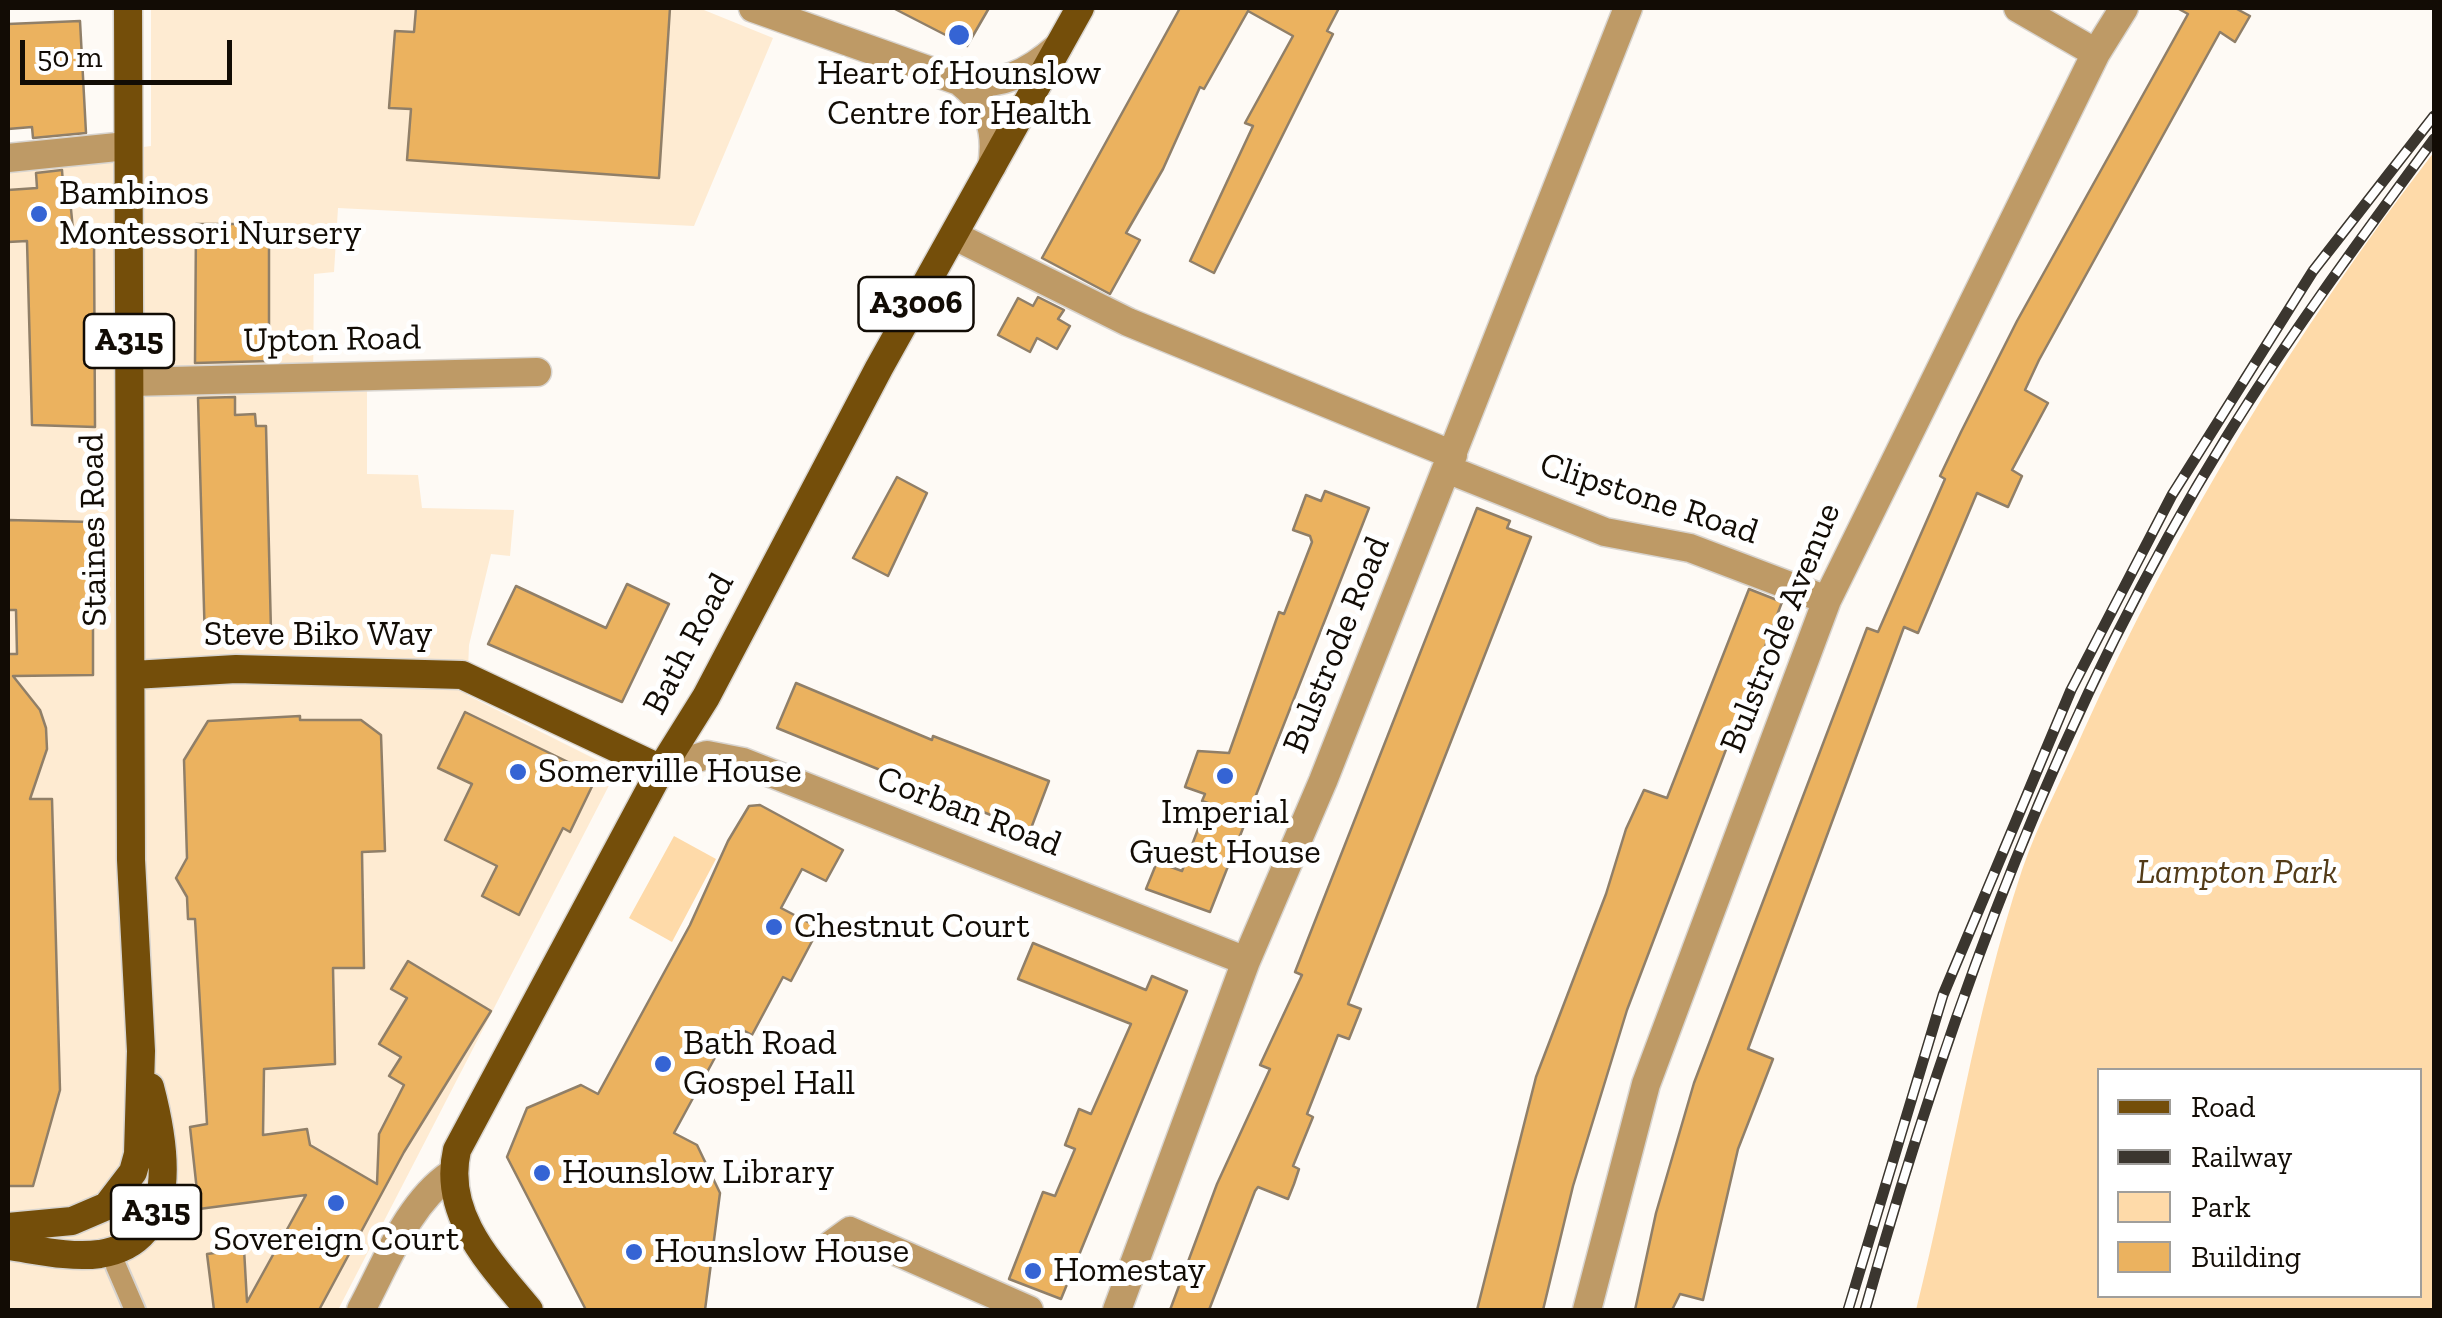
<!DOCTYPE html>
<html>
<head>
<meta charset="utf-8">
<style>
	body { margin:0 }
	#map { position:relative; width:2442px; height:1318px; overflow:hidden; background:#fefaf5; font-family:"Zilla Slab",serif }
	canvas { display:block }
	.frame { position:absolute; inset:0; border:10px solid #120c05; pointer-events:none }
	.legend { position:absolute; left:2097px; top:1068px; width:325px; height:230px; box-sizing:border-box; background:#fff; border:2px solid #a09e9b; margin:0; padding:12px 18px; list-style:none; font-size:30px; color:#120c05 }
	.legend li { display:flex; align-items:center; gap:20px; height:50px }
	.legend b { width:50px; border:2px solid #a09e9b }
	.scale { position:absolute; left:20px; top:40px; width:212px; height:45px; box-sizing:border-box; border:5px solid #120c05; border-top:0; padding-left:12px; font-size:30px; line-height:35px; white-space:nowrap; color:#120c05; -webkit-text-stroke:8px #fff; paint-order:stroke }
</style>
</head>
<body>
<div id="map">
<canvas width="2442" height="1318"></canvas>
<div class="frame"></div>
<ul class="legend">
<li><b style="height:12px;background:#744e0a"></b>Road</li>
<li><b style="height:12px;background:#3b362f"></b>Railway</li>
<li><b style="height:28px;background:#fedaa9"></b>Park</li>
<li><b style="height:28px;background:#ebb25f"></b>Building</li>
</ul>
<div class="scale">50 m</div>
</div>
<script>
const context = document.querySelector('canvas').getContext('2d');
context.lineJoin = 'round';
function fillPath(path, color) { context.fillStyle = color; context.fill(path, 'evenodd'); }
function strokePath(path, color, width, dash) { context.strokeStyle = color; context.lineWidth = width; context.lineCap = dash ? 'butt' : 'round'; context.setLineDash(dash || []); context.stroke(path); }
function drawText(font, color, halo, rows, align = 'center') {
  context.font = font + ' "Zilla Slab",serif'; context.lineWidth = 10; context.setLineDash([]); context.textBaseline = 'middle'; context.strokeStyle = halo; context.fillStyle = color; for (const [text, x, y, turn = 0] of rows) {
    context.save(); context.translate(x, y); context.rotate((+turn || 0) * Math.PI / 180); context.textAlign = isNaN(turn) ? turn : align; if (halo) context.strokeText(text, 0, 0); context.fillText(text, 0, 0); context.restore();
  }
}
const built = new Path2D(`
	M 151,8 L 699,8 L 773,38 L 694,226 L 338,208 L 334,272 L 314,274 L 313,391 L 367,389 L 367,474 L 418,475 L 422,508 L 514,510 L 510,556 L 491,554 L 469,645 L 467,695 L 617,770 L 338,1310 L 8,1310 L 8,165 L 151,146 Z`);
const green = new Path2D(`
	M 2434,152 L 2434,1310 L 1916,1310 C 1953,1164 1974,1014 2022,870 C 2038,823 2063,778 2083,732 C 2177,525 2295,332 2434,152 ZM 2100,1070 L 2420,1070 L 2420,1296 L 2100,1296 Z
	M 674,836 L 716,859 L 672,942 L 629,918 Z`);
const building = new Path2D(`
	M 416,8 L 670,8 L 659,178 L 407,160 L 411,109 L 389,108 L 395,31 L 414,32 Z
	M 893,8 L 989,8 L 967,46 Z
	M 1180,8 L 1339,8 L 1327,31 L 1333,34 L 1214,273 L 1190,261 L 1253,126 L 1245,123 L 1293,36 L 1248,11 L 1204,89 L 1200,87 L 1163,169 L 1126,233 L 1140,240 L 1110,294 L 1042,258 Z
	M 2177,8 L 2235,8 L 2250,16 L 2235,42 L 2220,32 L 2039,360 L 2025,390 L 2048,403 L 2012,470 L 2022,476 L 2008,507 L 1977,493 L 1918,633 L 1904,627 L 1748,1049 L 1773,1059 L 1738,1149 L 1703,1300 L 1680,1294 L 1672,1310 L 1635,1310 L 1656,1213 L 1694,1083 L 1867,628 L 1878,632 L 1945,479 L 1940,476 L 1961,432 L 2017,321 L 2188,14 Z
	M 80,21 L 86,133 L 33,138 L 32,127 L 8,129 L 8,24 Z
	M 62,170 L 64,199 L 70,199 L 74,240 L 94,237 L 95,427 L 32,425 L 27,241 L 8,242 L 8,190 L 37,188 L 36,173 Z
	M 196,224 L 269,224 L 269,361 L 195,363 Z
	M 1038,297 L 1064,310 L 1058,319 L 1070,326 L 1057,349 L 1037,338 L 1030,352 L 998,335 L 1018,298 L 1033,306 Z
	M 235,397 L 235,415 L 255,414 L 256,426 L 266,426 L 271,632 L 265,632 L 265,642 L 205,643 L 198,398 Z
	M 897,477 L 927,493 L 888,576 L 853,558 Z
	M 1325,491 L 1369,508 L 1210,912 L 1146,889 L 1157,862 L 1182,871 L 1208,803 L 1202,801 L 1205,794 L 1185,787 L 1198,751 L 1229,753 L 1279,612 L 1284,614 L 1312,542 L 1310,536 L 1293,530 L 1306,495 L 1321,501 Z
	M 1477,508 L 1510,521 L 1507,528 L 1531,537 L 1348,1004 L 1361,1009 L 1349,1039 L 1338,1035 L 1307,1114 L 1313,1117 L 1293,1166 L 1299,1169 L 1294,1184 L 1288,1199 L 1258,1187 L 1255,1191 L 1209,1310 L 1170,1310 L 1217,1184 L 1270,1069 L 1260,1065 L 1302,975 L 1295,972 Z
	M 8,520 L 93,522 L 93,675 L 13,676 L 40,710 L 46,728 L 47,749 L 30,799 L 52,799 L 60,1090 L 33,1186 L 8,1186 L 8,654 L 17,654 L 16,610 L 8,610 Z
	M 627,584 L 669,604 L 622,702 L 488,644 L 516,586 L 606,628 Z
	M 1749,589 L 1782,602 L 1627,1010 L 1573,1186 L 1543,1310 L 1477,1310 L 1536,1077 L 1606,894 L 1626,829 L 1644,790 L 1667,798 Z
	M 796,683 L 932,740 L 933,736 L 1049,781 L 1030,831 L 777,728 Z
	M 465,712 L 597,776 L 570,832 L 563,828 L 519,915 L 482,896 L 497,866 L 445,840 L 472,784 L 438,768 Z
	M 300,716 L 300,720 L 361,720 L 381,735 L 385,851 L 362,852 L 364,968 L 333,968 L 335,1064 L 264,1069 L 263,1135 L 307,1129 L 310,1145 L 377,1184 L 379,1134 L 404,1085 L 389,1076 L 401,1057 L 379,1044 L 407,998 L 391,989 L 408,961 L 491,1011 L 404,1152 L 319,1310 L 214,1310 L 207,1254 L 244,1249 L 247,1302 L 306,1195 L 199,1209 L 190,1127 L 207,1124 L 195,919 L 188,919 L 187,897 L 176,878 L 187,858 L 184,760 L 208,721 Z
	M 760,805 L 843,850 L 826,881 L 802,869 L 781,908 L 819,928 L 791,981 L 783,977 L 752,1035 L 739,1028 L 731,1045 L 724,1041 L 674,1133 L 697,1145 L 720,1193 L 705,1310 L 586,1310 L 507,1157 L 527,1108 L 581,1085 L 598,1094 L 690,925 L 728,841 L 749,806 Z
	M 1033,943 L 1146,990 L 1152,976 L 1187,991 L 1061,1299 L 1009,1279 L 1043,1192 L 1055,1196 L 1075,1149 L 1065,1145 L 1079,1109 L 1091,1114 L 1131,1024 L 1018,979 Z`);
const pedestrian = new Path2D(`
	M 116,1266 L 135,1310`);
const minor = new Path2D(`
	M 2018,8 L 2096,53
	M 8,158 L 127,146
	M 955,236 L 1128,322 L 1453,455
	M 130,382 L 537,372
	M 1447,469 L 1605,532 L 1690,548 L 1827,600
	M 661,769 L 707,755 L 743,762 L 1246,961
	M 832,1244 L 850,1231 L 1029,1310
	M 361,1310 C 386,1264 407,1204 451,1174
	M 1117,1310 L 1246,961 L 1323,781 L 1628,8
	M 1587,1310 L 1646,1084 L 1827,600 L 2096,53 L 2124,8`);
const tertiary = new Path2D(`
	M 753,8 L 959,81 C 1000,87 1028,74 1058,47
	M 959,81 C 989,104 998,130 992,166`);
const primary = new Path2D(`
	M 133,675 L 236,669 L 462,675 L 661,769
	M 8,1227 L 72,1221 L 107,1206 L 133,1172 L 138,1154 L 141,1051 L 131,860 L 128,8
	M 8,1246 C 37,1250 70,1258 100,1254 C 183,1241 165,1144 150,1087
	M 529,1310 C 491,1264 442,1215 457,1150 L 661,769 L 706,697 L 879,368 L 1080,8`);
const rail = new Path2D(`
	M 1848,1310 L 1943,995 L 2071,690 L 2172,495 L 2313,271 L 2434,116
	M 1865,1310 C 1950,1007 2060,707 2226,438 C 2290,334 2362,237 2434,139`);
const markers = [
	[959,35,12,"#3564d4"],
	[39,214,10,"#3564d4"],
	[518,772,10,"#3564d4"],
	[1225,776,10,"#3564d4"],
	[774,927,10,"#3564d4"],
	[663,1064,10,"#3564d4"],
	[542,1173,10,"#3564d4"],
	[336,1203,10,"#3564d4"],
	[634,1252,10,"#3564d4"],
	[1033,1271,10,"#3564d4"]
];
const shields = [
	[916,304,115],
	[129,341,90],
	[156,1212,90]
];
const shieldNames = [
	["A3006",916,304],
	["A315",129,341],
	["A315",156,1212]
];
const poiNames = [
	["Heart of Hounslow",959,74,"center"],
	["Centre for Health",959,114,"center"],
	["Bambinos",59,194],
	["Montessori Nursery",59,234],
	["Somerville House",538,772],
	["Imperial",1225,813,"center"],
	["Guest House",1225,853,"center"],
	["Chestnut Court",794,927],
	["Bath Road",683,1044],
	["Gospel Hall",683,1084],
	["Hounslow Library",562,1173],
	["Sovereign Court",336,1240,"center"],
	["Hounslow House",654,1252],
	["Homestay",1053,1271]
];
const streetNames = [
	["Upton Road",332,340,-1],
	["Clipstone Road",1649,499,18],
	["Staines Road",94,530,-91],
	["Bulstrode Avenue",1781,628,-68],
	["Steve Biko Way",318,635],
	["Bath Road",689,644,-62],
	["Bulstrode Road",1337,645,-68],
	["Corban Road",969,812,21]
];
const parkNames = [
	["Lampton Park",2237,873]
];
fillPath(built, '#feebd2');
fillPath(green, '#fedaa9');
fillPath(building, '#ebb25f');
strokePath(building, '#907f68', 2.5);
strokePath(pedestrian, '#d8d4cf', 24);
strokePath(minor, '#d8d4cf', 31);
strokePath(tertiary, '#d8d4cf', 31);
strokePath(primary, '#d8d4cf', 31);
strokePath(pedestrian, '#be9a66', 20);
strokePath(minor, '#be9a66', 28);
strokePath(tertiary, '#be9a66', 28);
strokePath(primary, '#744e0a', 28);
strokePath(rail, '#3b362f', 11);
strokePath(rail, '#fff', 8, [22]);
for (const [x, y, r, color] of markers) { const dot = new Path2D(); dot.arc(x, y, r, 0, 2 * Math.PI); context.fillStyle = color; context.fill(dot); strokePath(dot, '#fff', 4); }
for (const [x, y, w] of shields) { const box = new Path2D(); box.roundRect(x - w / 2, y - 27, w, 54, 8); context.fillStyle = '#fff'; context.fill(box); strokePath(box, '#120c05', 2.5); }
drawText('bold 32px', '#120c05', null, shieldNames);
drawText('35px', '#120c05', '#fff', poiNames, 'left');
drawText('35px', '#120c05', '#fff', streetNames);
drawText('italic 35px', '#533b18', '#fff', parkNames);
</script>
</body>
</html>
